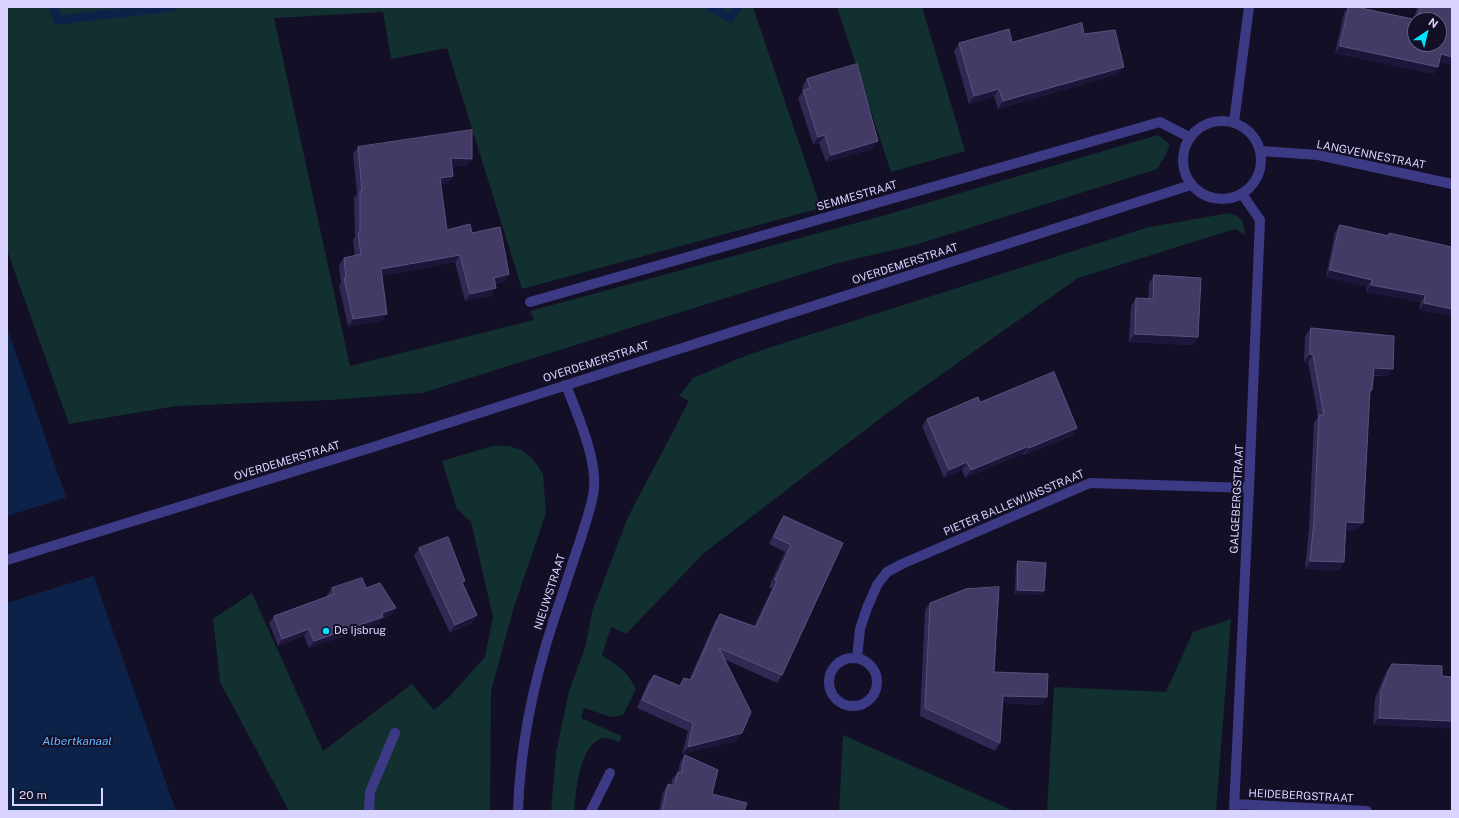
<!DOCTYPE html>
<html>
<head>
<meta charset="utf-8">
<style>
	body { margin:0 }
	#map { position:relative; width:1459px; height:818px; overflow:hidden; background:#130f26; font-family:"Public Sans",sans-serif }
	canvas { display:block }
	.frame { position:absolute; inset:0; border:8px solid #d9d4ff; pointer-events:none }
	.north { position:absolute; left:1407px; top:12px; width:40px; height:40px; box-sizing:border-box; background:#130f26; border:1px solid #625e7d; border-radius:50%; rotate:35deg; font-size:11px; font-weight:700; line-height:16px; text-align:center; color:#d9d4ff }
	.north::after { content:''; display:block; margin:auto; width:14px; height:18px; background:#00e5ff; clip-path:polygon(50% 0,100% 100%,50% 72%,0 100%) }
	.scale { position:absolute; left:12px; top:788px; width:91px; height:18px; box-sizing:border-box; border:2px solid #d9d4ff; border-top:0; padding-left:5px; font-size:12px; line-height:14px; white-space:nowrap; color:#d9d4ff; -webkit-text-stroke:3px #130f26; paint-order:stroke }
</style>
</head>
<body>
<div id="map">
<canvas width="1459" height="818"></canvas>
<div class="frame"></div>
<div class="north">N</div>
<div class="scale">20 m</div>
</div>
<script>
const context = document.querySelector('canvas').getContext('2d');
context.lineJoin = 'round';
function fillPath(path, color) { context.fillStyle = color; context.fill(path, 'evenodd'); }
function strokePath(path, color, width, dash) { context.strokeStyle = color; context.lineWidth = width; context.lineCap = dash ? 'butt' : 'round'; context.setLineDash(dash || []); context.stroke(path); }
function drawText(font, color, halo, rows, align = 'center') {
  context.font = font + ' "Public Sans",sans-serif'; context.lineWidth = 4; context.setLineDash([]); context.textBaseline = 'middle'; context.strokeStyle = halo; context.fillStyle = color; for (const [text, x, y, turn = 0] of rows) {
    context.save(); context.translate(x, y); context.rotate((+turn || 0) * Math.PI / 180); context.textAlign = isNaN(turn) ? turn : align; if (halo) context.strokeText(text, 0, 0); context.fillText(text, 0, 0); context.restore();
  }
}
const green = new Path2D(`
	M 7,7 L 753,7 L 821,208 L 522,289 L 447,48 L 391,59 L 383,12 L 274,18 L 350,366 L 534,320 L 530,311 L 889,214 L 1158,135 L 1170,144 L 1166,154 L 1157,169 L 915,245 L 838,263 L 422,393 L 330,400 L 177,406 L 69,424 L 7,250 Z
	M 837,7 L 922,7 L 965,151 L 891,172 Z
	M 1230,213 C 1243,218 1244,222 1245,235 L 1235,229 L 1078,278 L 894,408 L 704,553 L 626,634 L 611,627 L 602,655 C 621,668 625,669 636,689 L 623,715 L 611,717 L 584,708 L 581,718 L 622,736 L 619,742 C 614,740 609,738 604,738 C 579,742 576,792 574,811 L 551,811 L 556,753 L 569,691 L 585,648 L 592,612 L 628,517 L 689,401 L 679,396 L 693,378 L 740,358 L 768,348 L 1149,227 Z
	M 493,446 L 509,446 L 521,450 L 533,459 L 543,474 L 546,513 L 514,607 L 491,691 L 490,811 L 289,811 L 220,682 L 213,619 L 252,593 L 323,751 L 412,684 L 434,710 L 449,697 L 485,657 L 493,617 L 471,522 L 457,509 L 442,461 Z
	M 1231,619 L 1216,811 L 1047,811 L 1054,687 L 1166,692 L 1193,632 Z
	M 843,735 L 1014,811 L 839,811 Z`);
const water = new Path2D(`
	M 7,328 L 176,811 L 7,811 Z`);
const pier = new Path2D(`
	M 68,497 L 96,575 L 7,603 L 7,516 Z`);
const stream = new Path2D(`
	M 53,7 L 58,20 L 172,7
	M 710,7 L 730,18 L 738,7`);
const minor = new Path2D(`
	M1183 160a39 39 0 1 1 78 0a39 39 0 1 1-78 0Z
	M 1234,122 L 1249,7
	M 1261,151 L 1318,155 L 1452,184
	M 530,302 L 1160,122 L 1189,137
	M 7,560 L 370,448 L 1191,185
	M 857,658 L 860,629 L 867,608 L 877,585 L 887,572 L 902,564 L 1090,483 L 1249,488
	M829 682a24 24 0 1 1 48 0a24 24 0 1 1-48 0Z
	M 1234,804 L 1367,811
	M 369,811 L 370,792 L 395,733
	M 518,811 C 520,746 534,680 554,619 C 563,593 571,567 580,541 C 585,524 592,506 594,489 C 597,458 577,414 566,385
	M 591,811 L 610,773
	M 1234,811 L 1249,488 L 1260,220 L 1242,194`);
const wall = new Path2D(`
	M 1348,7 L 1356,7 L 1414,19 L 1417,7 L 1452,7 L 1451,28 L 1452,28 L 1452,65 L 1439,62 L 1438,67 L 1433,74 L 1335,53 L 1344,13 Z
	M 1084,34 L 1118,74 L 998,109 L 994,96 L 969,104 L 954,51 L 959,43 L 1012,42 Z
	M 807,79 L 872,149 L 826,162 L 819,143 L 813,144 L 798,98 L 803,91 L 802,87 Z
	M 358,147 L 467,166 L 452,166 L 453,176 L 448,183 L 440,184 L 447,230 L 472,233 L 509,274 L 504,282 L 495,284 L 491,296 L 465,301 L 455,262 L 382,276 L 382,321 L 348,326 L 339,286 L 341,283 L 339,265 L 344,258 L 355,256 L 353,240 L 355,237 L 354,198 L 357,195 L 353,154 Z
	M 1340,225 L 1388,236 L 1389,233 L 1452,316 L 1419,310 L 1421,302 L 1366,292 L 1367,287 L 1326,277 L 1335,232 Z
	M 1154,275 L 1198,337 L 1193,345 L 1129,342 L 1131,306 L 1136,298 L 1148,299 L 1149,283 Z
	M 1311,328 L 1388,376 L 1374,376 L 1372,390 L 1370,393 L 1357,530 L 1345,530 L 1344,562 L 1339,570 L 1305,569 L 1309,529 L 1314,422 L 1318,417 L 1308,362 L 1304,362 L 1305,336 Z
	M 980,402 L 1077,428 L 1072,436 L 1024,455 L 1023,454 L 965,478 L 962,470 L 944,478 L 922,426 L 927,419 Z
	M 784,516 L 843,543 L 782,675 L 777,683 L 726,660 L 737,741 L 682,754 L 688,731 L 637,708 L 648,682 L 654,675 L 679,686 L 684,678 L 689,680 L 715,621 L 720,614 L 754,626 L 772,589 L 769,587 L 785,552 L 769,544 L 779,523 Z
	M 419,548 L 463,584 L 477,615 L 472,623 L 450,633 L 414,556 Z
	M 1018,561 L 1044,591 L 1041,595 L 1015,594 L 1016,565 Z
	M 332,588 L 366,588 L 396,608 L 391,615 L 382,619 L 378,624 L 309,648 L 304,636 L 278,646 L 269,623 L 274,616 L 328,597 L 327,595 Z
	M 930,603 L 994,672 L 1042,705 L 1002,703 L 1000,743 L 995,751 L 920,716 L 925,610 Z
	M 1392,664 L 1442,666 L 1373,725 L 1375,698 L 1386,672 Z
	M 685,755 L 712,794 L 744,811 L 659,811 L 663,792 L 668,784 L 671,785 L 672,779 L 678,772 L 680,762 Z`);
const shadedWall = new Path2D(`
	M 1340,46 L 1438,67 L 1433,74 L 1335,53 Z
	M 1441,54 L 1452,57 L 1452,65 L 1436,62 Z
	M 1124,67 L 1118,74 L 998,109 L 1003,101 Z
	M 999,89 L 994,96 L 969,104 L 974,96 Z
	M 825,135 L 819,143 L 813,144 L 818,137 Z
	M 878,141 L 872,149 L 826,162 L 831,155 Z
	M 451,158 L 472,159 L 467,166 L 446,166 Z
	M 453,176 L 448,183 L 435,185 L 440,178 Z
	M 460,255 L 455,262 L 376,277 L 381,269 Z
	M 1330,270 L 1372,280 L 1367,287 L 1326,277 Z
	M 509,274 L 504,282 L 489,285 L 494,278 Z
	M 1371,285 L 1425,295 L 1421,302 L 1366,292 Z
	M 496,288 L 491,296 L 465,301 L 470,294 Z
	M 1424,303 L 1452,309 L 1452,316 L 1419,310 Z
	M 387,314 L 382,321 L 348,326 L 353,319 Z
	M 1135,334 L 1198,337 L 1193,345 L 1129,342 Z
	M 1310,354 L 1313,355 L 1308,362 L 1304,362 Z
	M 1374,368 L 1393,369 L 1388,376 L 1369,375 Z
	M 1077,428 L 1072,436 L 1024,455 L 1029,448 Z
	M 1029,446 L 1023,454 L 965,478 L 971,470 Z
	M 967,462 L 962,470 L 944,478 L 949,470 Z
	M 1346,522 L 1363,523 L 1357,530 L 1340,529 Z
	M 1310,561 L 1344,562 L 1339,570 L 1305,569 Z
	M 1018,590 L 1044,591 L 1041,595 L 1015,594 Z
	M 396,608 L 391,615 L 382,619 L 378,624 L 309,648 L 314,641 L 382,613 Z
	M 477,615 L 472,623 L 450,633 L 455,625 Z
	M 309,629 L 304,636 L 278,646 L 282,639 Z
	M 1003,696 L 1047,697 L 1042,705 L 998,703 Z
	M 1379,718 L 1452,721 L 1452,729 L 1373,725 Z
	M 742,733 L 737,741 L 682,754 L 688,747 Z`);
const building = new Path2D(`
	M 1349,7 L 1356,7 L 1417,20 L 1420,7 L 1452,7 L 1452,23 L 1451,28 L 1452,28 L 1452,57 L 1441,54 L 1438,67 L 1340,46 ZM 1415,20 L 1439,20 L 1439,44 L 1415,44 Z
	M 1082,23 L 1084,34 L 1115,30 L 1124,67 L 1003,101 L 999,89 L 974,96 L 959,43 L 1009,29 L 1012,42 Z
	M 857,64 L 878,141 L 831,155 L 825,135 L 818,137 L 803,90 L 810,88 L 807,79 Z
	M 472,130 L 472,159 L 451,158 L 453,176 L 440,178 L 447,230 L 470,224 L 472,233 L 500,227 L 509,274 L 494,278 L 496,288 L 470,294 L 460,255 L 381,269 L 387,314 L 353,319 L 344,278 L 346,278 L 344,258 L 361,254 L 358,233 L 360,232 L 360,191 L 362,191 L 358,147 Z
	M 1340,225 L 1389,236 L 1389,233 L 1452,247 L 1452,309 L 1424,303 L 1425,295 L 1371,285 L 1372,280 L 1330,270 Z
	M 1154,275 L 1201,278 L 1198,337 L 1135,334 L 1136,298 L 1153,299 Z
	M 1311,328 L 1394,336 L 1393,369 L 1374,368 L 1372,390 L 1370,390 L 1363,523 L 1346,522 L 1344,562 L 1310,561 L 1314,521 L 1319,415 L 1324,415 L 1313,355 L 1310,354 Z
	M 1054,372 L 1077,428 L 1029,448 L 1029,446 L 971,470 L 967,462 L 949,470 L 927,419 L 978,397 L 980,402 Z
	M 784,516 L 843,543 L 782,675 L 719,648 L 751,712 L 742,733 L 688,747 L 693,723 L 642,700 L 654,675 L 680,686 L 684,678 L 691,680 L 720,614 L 756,627 L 777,581 L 775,580 L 791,545 L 774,537 Z
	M 448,537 L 465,581 L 462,582 L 477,615 L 455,625 L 419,548 Z
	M 1018,561 L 1046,563 L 1044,591 L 1018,590 Z
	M 362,578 L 366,588 L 380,583 L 396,608 L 382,613 L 383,617 L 314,641 L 309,629 L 282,639 L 274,616 L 334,594 L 332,588 Z
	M 999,587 L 994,672 L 1048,674 L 1047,697 L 1003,696 L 1000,743 L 925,708 L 930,603 L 966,589 Z
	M 1392,664 L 1442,666 L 1442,676 L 1452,677 L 1452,721 L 1379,718 L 1381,691 Z
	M 685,755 L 718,770 L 712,794 L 747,803 L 744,811 L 662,811 L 668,784 L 674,786 L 678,772 L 681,773 Z`);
const markers = [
	[326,631,4,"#00e5ff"]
];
const streetNames = [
	["LANGVENNESTRAAT",1371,155,11],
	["SEMMESTRAAT",857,196,-16],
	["OVERDEMERSTRAAT",905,264,-18],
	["OVERDEMERSTRAAT",596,362,-18],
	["OVERDEMERSTRAAT",287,461,-17],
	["GALGEBERGSTRAAT",1237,499,-87],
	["PIETER BALLEWIJNSSTRAAT",1014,503,-23],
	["NIEUWSTRAAT",550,592,-72],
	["HEIDEBERGSTRAAT",1301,796,3]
];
const poiNames = [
	["De Ijsbrug",334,631]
];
const waterNames = [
	["Albertkanaal",77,741]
];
fillPath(green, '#12302f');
fillPath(water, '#0c2248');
fillPath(pier, '#130f26');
strokePath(stream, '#0c2248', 9);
strokePath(minor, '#3d3a85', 10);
fillPath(wall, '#312854');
fillPath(shadedWall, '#1d163a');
fillPath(building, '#433a66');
strokePath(building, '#5a527e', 1);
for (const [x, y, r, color] of markers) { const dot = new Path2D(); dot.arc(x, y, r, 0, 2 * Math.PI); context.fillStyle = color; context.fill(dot); strokePath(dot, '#130f26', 1.5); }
drawText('11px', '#d9d4ff', '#130f26', streetNames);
drawText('11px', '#d9d4ff', '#130f26', poiNames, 'left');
drawText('italic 12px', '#62b6ff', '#130f26', waterNames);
</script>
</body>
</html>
